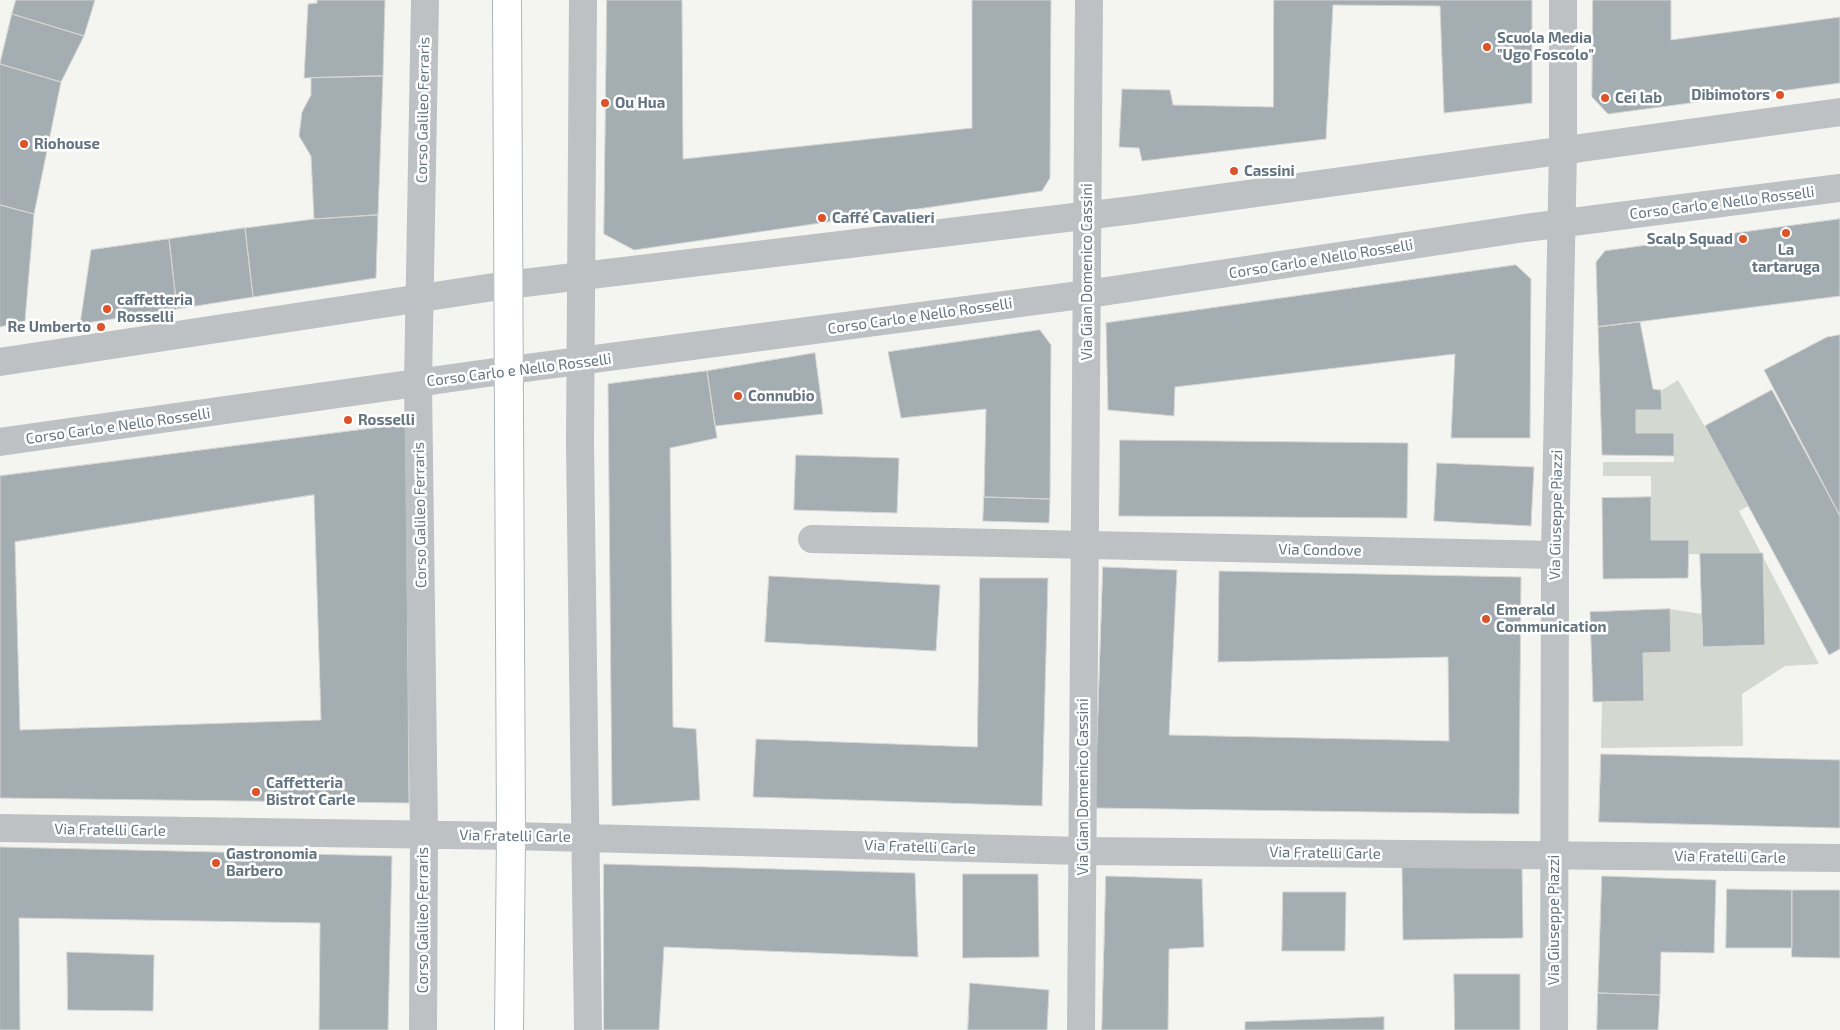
<!DOCTYPE html>
<html>
<head>
<meta charset="utf-8">
<style>
	body { margin:0 }
	canvas { display:block; background:#f4f4f0 }
</style>
</head>
<body>
<canvas width="1840" height="1030"></canvas>
<script>
const context = document.querySelector('canvas').getContext('2d');
context.lineJoin = 'round';
function fillPath(path, color) { context.fillStyle = color; context.fill(path, 'evenodd'); }
function strokePath(path, color, width, dash) { context.strokeStyle = color; context.lineWidth = width; context.lineCap = dash ? 'butt' : 'round'; context.setLineDash(dash || []); context.stroke(path); }
function drawText(font, color, halo, rows, align = 'center') {
  context.font = font + ' "Exo 2",sans-serif'; context.lineWidth = 5; context.setLineDash([]); context.textBaseline = 'middle'; context.strokeStyle = halo; context.fillStyle = color; for (const [text, x, y, turn = 0] of rows) {
    context.save(); context.translate(x, y); context.rotate((+turn || 0) * Math.PI / 180); context.textAlign = isNaN(turn) ? turn : align; if (halo) context.strokeText(text, 0, 0); context.fillText(text, 0, 0); context.restore();
  }
}
const green = new Path2D(`
	M 1678,380 L 1750,505 L 1739,511 L 1819,664 L 1785,666 L 1742,694 L 1743,746 L 1601,748 L 1602,702 L 1644,700 L 1643,653 L 1670,609 L 1702,614 L 1703,647 L 1765,645 L 1763,554 L 1689,554 L 1689,540 L 1651,540 L 1651,476 L 1603,476 L 1603,462 L 1674,462 L 1674,433 L 1636,433 L 1636,410 L 1662,410 L 1662,390 Z`);
const building = new Path2D(`
	M 16,0 L 95,0 L 84,36 L 12,14 Z
	M 317,0 L 385,0 L 383,76 L 304,78 L 308,4 L 317,3 Z
	M 607,0 L 682,0 L 683,159 L 972,128 L 972,0 L 1051,0 L 1050,178 L 1042,191 L 634,250 L 604,234 Z
	M 1274,0 L 1532,0 L 1532,103 L 1444,113 L 1440,6 L 1333,5 L 1326,139 L 1142,161 L 1139,148 L 1119,147 L 1122,89 L 1170,90 L 1173,105 L 1273,107 Z
	M 1593,0 L 1671,0 L 1671,40 L 1840,17 L 1840,83 L 1608,114 L 1592,97 Z
	M 12,14 L 84,36 L 61,82 L 0,64 Z
	M 0,64 L 61,82 L 34,214 L 0,205 Z
	M 383,76 L 378,215 L 314,219 L 311,156 L 299,136 L 302,112 L 311,95 L 311,78 Z
	M 0,205 L 34,214 L 25,321 L 0,327 Z
	M 378,215 L 376,278 L 253,297 L 245,228 L 314,219 Z
	M 1840,219 L 1840,296 L 1598,327 L 1596,262 L 1605,251 Z
	M 245,228 L 253,297 L 177,309 L 169,239 Z
	M 169,239 L 177,309 L 80,324 L 91,250 Z
	M 1516,265 L 1531,279 L 1530,438 L 1451,438 L 1455,354 L 1175,387 L 1174,416 L 1108,410 L 1106,323 Z
	M 1640,322 L 1653,389 L 1661,390 L 1662,410 L 1636,410 L 1636,433 L 1674,433 L 1674,456 L 1602,455 L 1598,327 Z
	M 1040,330 L 1051,345 L 1050,499 L 984,497 L 986,409 L 901,418 L 888,352 Z
	M 1840,335 L 1840,516 L 1764,370 L 1827,337 Z
	M 815,353 L 823,414 L 715,426 L 707,371 Z
	M 707,371 L 717,438 L 670,448 L 673,727 L 696,729 L 700,800 L 612,806 L 608,384 Z
	M 1772,390 L 1840,516 L 1840,649 L 1829,655 L 1705,426 Z
	M 406,424 L 409,803 L 0,798 L 0,476 ZM 314,495 L 321,720 L 20,730 L 15,542 Z
	M 1120,440 L 1408,443 L 1407,518 L 1119,516 Z
	M 796,455 L 899,458 L 897,513 L 794,510 Z
	M 1437,463 L 1534,467 L 1531,526 L 1434,521 Z
	M 984,497 L 1050,499 L 1049,523 L 983,521 Z
	M 1651,497 L 1651,540 L 1689,540 L 1688,578 L 1603,579 L 1602,498 Z
	M 1700,553 L 1763,553 L 1765,645 L 1703,647 Z
	M 1103,567 L 1177,570 L 1169,735 L 1449,741 L 1448,657 L 1218,662 L 1219,571 L 1521,577 L 1519,814 L 1095,808 Z
	M 769,576 L 940,585 L 936,651 L 765,642 Z
	M 980,578 L 1048,578 L 1042,806 L 753,797 L 756,739 L 977,747 Z
	M 1670,609 L 1671,652 L 1643,653 L 1644,701 L 1593,702 L 1590,612 Z
	M 1601,754 L 1840,760 L 1840,828 L 1599,822 Z
	M 0,847 L 392,856 L 388,1030 L 319,1030 L 320,923 L 19,918 L 20,1030 L 0,1030 Z
	M 604,864 L 915,873 L 918,957 L 664,947 L 659,1030 L 604,1030 Z
	M 1522,866 L 1523,938 L 1403,940 L 1402,867 Z
	M 963,874 L 1038,874 L 1039,957 L 963,958 Z
	M 1106,876 L 1202,879 L 1204,947 L 1169,949 L 1168,1030 L 1102,1030 Z
	M 1602,876 L 1716,880 L 1714,953 L 1661,952 L 1660,995 L 1598,993 Z
	M 1727,889 L 1792,890 L 1792,948 L 1726,948 Z
	M 1792,890 L 1840,890 L 1840,958 L 1792,957 Z
	M 1283,892 L 1346,892 L 1345,951 L 1282,951 Z
	M 67,952 L 154,955 L 153,1011 L 68,1010 Z
	M 1454,974 L 1520,974 L 1520,1030 L 1455,1030 Z
	M 970,983 L 1049,990 L 1047,1030 L 968,1030 Z
	M 1598,993 L 1660,995 L 1658,1030 L 1597,1030 Z
	M 1384,1017 L 1384,1030 L 1245,1030 L 1245,1022 Z`);
const minor = new Path2D(`
	M 583,0 L 580,444 L 588,1030
	M 812,539 L 1555,555
	M 0,828 L 511,836 L 1082,851 L 1840,858
	M 423,1030 L 424,834 L 418,383 L 425,0
	M 1081,1030 L 1089,0
	M 1554,1030 L 1555,555 L 1563,149 L 1563,0`);
const tertiary = new Path2D(`
	M 0,362 L 507,285 L 1133,210 L 1840,112
	M 0,442 L 480,374 L 1088,294 L 1525,228 L 1840,188`);
const secondary = new Path2D(`
	M 507,0 L 511,836 L 509,1030`);
const markers = [
	[1487,47,5,"#de5227"],
	[1780,95,5,"#de5227"],
	[1605,98,5,"#de5227"],
	[605,103,5,"#de5227"],
	[24,144,5,"#de5227"],
	[1234,171,5,"#de5227"],
	[822,218,5,"#de5227"],
	[1786,233,5,"#de5227"],
	[1743,239,5,"#de5227"],
	[107,309,5,"#de5227"],
	[101,327,5,"#de5227"],
	[738,396,5,"#de5227"],
	[348,420,5,"#de5227"],
	[1486,619,5,"#de5227"],
	[256,792,5,"#de5227"],
	[216,863,5,"#de5227"]
];
const poiNames = [
	["Scuola Media",1497,38],
	["\"Ugo Foscolo\"",1497,55],
	["Dibimotors",1770,95,"right"],
	["Cei lab",1615,98],
	["Ou Hua",615,103],
	["Riohouse",34,144],
	["Cassini",1244,171],
	["Caffé Cavalieri",832,218],
	["Scalp Squad",1733,239,"right"],
	["La",1786,250,"center"],
	["tartaruga",1786,267,"center"],
	["caffetteria",117,300],
	["Rosselli",117,317],
	["Re Umberto",91,327,"right"],
	["Connubio",748,396],
	["Rosselli",358,420],
	["Emerald",1496,610],
	["Communication",1496,627],
	["Caffetteria",266,783],
	["Bistrot Carle",266,800],
	["Gastronomia",226,854],
	["Barbero",226,871]
];
const streetNames = [
	["Corso Galileo Ferraris",423,110,-89],
	["Corso Carlo e Nello Rosselli",1722,203,-7],
	["Corso Carlo e Nello Rosselli",1321,259,-9],
	["Via Gian Domenico Cassini",1087,272,-90],
	["Corso Carlo e Nello Rosselli",920,316,-8],
	["Corso Carlo e Nello Rosselli",519,370,-7],
	["Corso Carlo e Nello Rosselli",118,426,-8],
	["Corso Galileo Ferraris",420,515,-91],
	["Via Giuseppe Piazzi",1556,515,-89],
	["Via Condove",1320,550,1],
	["Via Gian Domenico Cassini",1083,787,-90],
	["Via Fratelli Carle",110,830,1],
	["Via Fratelli Carle",515,836,1],
	["Via Fratelli Carle",920,847,2],
	["Via Fratelli Carle",1325,853,1],
	["Via Fratelli Carle",1730,857,1],
	["Corso Galileo Ferraris",423,920,-90],
	["Via Giuseppe Piazzi",1554,920,-90]
];
fillPath(green, '#d3d9d0');
fillPath(building, '#a4adb2');
strokePath(building, '#d6d6d3', 1);
strokePath(secondary, '#afb5b9', 30);
strokePath(minor, '#bdc1c4', 28);
strokePath(tertiary, '#bdc1c4', 28);
strokePath(secondary, '#fff', 28);
for (const [x, y, r, color] of markers) { const dot = new Path2D(); dot.arc(x, y, r, 0, 2 * Math.PI); context.fillStyle = color; context.fill(dot); strokePath(dot, '#fff', 2); }
drawText('bold 15px', '#647481', '#fff', poiNames, 'left');
drawText('15px', '#647481', '#fff', streetNames);
</script>
</body>
</html>
